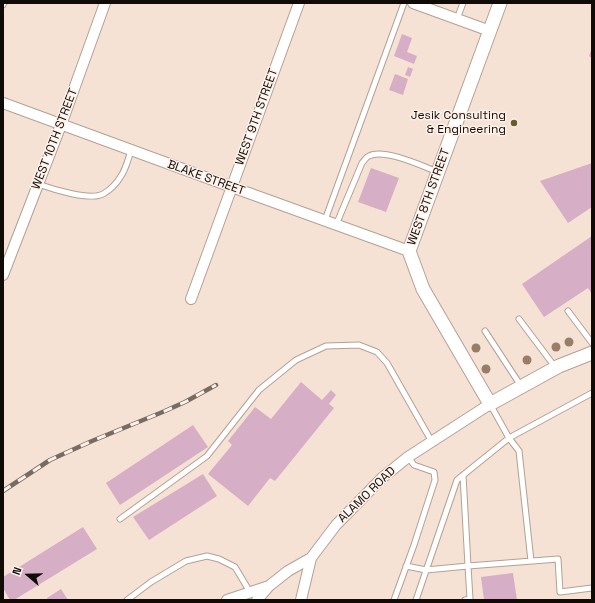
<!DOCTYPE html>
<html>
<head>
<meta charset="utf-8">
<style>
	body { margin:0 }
	#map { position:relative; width:595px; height:603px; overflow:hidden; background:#f5e2d5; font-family:"Space Grotesk",sans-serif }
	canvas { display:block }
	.frame { position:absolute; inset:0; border:4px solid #110b07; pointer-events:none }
	.north { position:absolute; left:8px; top:555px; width:40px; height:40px; -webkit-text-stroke:3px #fdf1e9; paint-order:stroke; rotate:290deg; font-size:11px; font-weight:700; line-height:16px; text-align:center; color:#110b07 }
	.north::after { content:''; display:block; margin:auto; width:14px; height:18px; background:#110b07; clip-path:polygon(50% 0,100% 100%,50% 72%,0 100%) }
</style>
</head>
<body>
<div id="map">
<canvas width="595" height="603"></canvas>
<div class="frame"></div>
<div class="north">N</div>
</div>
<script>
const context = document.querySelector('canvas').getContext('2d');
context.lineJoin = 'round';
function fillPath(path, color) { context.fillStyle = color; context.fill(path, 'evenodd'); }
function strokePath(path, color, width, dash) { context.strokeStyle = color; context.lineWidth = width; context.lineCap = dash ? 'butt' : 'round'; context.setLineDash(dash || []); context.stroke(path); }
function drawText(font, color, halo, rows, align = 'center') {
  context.font = font + ' "Space Grotesk",sans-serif'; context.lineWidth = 3; context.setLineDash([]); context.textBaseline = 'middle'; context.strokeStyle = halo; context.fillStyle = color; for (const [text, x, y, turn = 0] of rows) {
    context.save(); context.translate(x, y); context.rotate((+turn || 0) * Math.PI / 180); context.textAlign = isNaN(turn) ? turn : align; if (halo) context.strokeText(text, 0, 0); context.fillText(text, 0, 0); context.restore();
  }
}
const building = new Path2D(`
	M 402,34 L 412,38 L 407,52 L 417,56 L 414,64 L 394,56 Z
	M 592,48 L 592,58 L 589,56 Z
	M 408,67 L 413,69 L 410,77 L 405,75 Z
	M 395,74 L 408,79 L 403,95 L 389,90 Z
	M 592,163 L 592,207 L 568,223 L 540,181 Z
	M 371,168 L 399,178 L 386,212 L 358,202 Z
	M 592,236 L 592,294 L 588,288 L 544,317 L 522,284 Z
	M 301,382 L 322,400 L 331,390 L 336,395 L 329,404 L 334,408 L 275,481 L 270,478 L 248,506 L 208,474 L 232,445 L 228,441 L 255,407 L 271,419 Z
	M 193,425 L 208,447 L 120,505 L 106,483 Z
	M 203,474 L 217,496 L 149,540 L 133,517 Z
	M 83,527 L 97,549 L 14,600 L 10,600 L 3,588 L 3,577 Z
	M 513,573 L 517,600 L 484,600 L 481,577 Z
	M 61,589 L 68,600 L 48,600 L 47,598 Z`);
const service = new Path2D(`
	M 3,5 L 4,3
	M 457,19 L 463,3
	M 38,184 C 52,189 90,201 103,194 C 110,190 117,183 121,176 C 126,169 128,159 131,151
	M 325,220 L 404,3
	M 336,225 L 362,163 C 364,161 366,157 369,156 C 384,148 422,166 438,172
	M 568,311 L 592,343
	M 519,319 L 555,367
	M 485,331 L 521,386
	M 463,475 L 468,566 L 558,559 L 560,592 L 592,588
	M 120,519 L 207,456 L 259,390 L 296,360 L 326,346 L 359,345 L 377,352 L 387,363 L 432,442
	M 531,561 L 519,451 L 509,438 L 592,393
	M 406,566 L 426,570 L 468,566 L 470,599 L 465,600
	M 127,600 L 151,582 L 186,561 L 207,556 L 219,559 L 235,567 L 250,592
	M 394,600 L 414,545 L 435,480 L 434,472 L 414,465 L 408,457
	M 416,600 L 457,480 L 509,438 L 490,404`);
const minor = new Path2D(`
	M 413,3 L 490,31
	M 3,103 L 232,187 L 409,251
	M 3,275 L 61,125 L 105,3
	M 191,299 L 299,3
	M 227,600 L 269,586
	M 257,600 L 269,586 L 288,571 L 311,558 L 336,525 L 382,478 L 408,457 L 490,404
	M 301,600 L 311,558`);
const tertiary = new Path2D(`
	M 500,3 L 409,251 L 423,289 L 490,404 L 559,366 L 592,353`);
const rail = new Path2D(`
	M 3,491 L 50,460 L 92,441 L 165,411 L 185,402 L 216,385`);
const trees = [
	[569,342],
	[556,347],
	[476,348],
	[527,360],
	[486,369]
];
const markers = [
	[514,123,4,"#655e2a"]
];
const poiNames = [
	["Jesik Consulting",506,116],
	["& Engineering",506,130]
];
const streetNames = [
	["WEST 9TH STREET",257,117,-70],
	["WEST 10TH STREET",55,139,-69],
	["BLAKE STREET",206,178,20],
	["WEST 8TH STREET",429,197,-70],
	["ALAMO ROAD",367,495,-44]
];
fillPath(building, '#d6aec5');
strokePath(service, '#b4a195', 7);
strokePath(minor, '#b4a195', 12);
strokePath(tertiary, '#b4a195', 15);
strokePath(service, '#fff', 5);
strokePath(minor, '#fff', 10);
strokePath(tertiary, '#fff', 13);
strokePath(rail, '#776b63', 4.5);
strokePath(rail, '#fdf1e9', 3, [9]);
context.fillStyle = '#9a7d67';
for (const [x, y] of trees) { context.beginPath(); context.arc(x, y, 4.5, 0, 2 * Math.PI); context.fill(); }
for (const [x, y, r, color] of markers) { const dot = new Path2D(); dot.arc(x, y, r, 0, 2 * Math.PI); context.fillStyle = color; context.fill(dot); strokePath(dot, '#fdf1e9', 1.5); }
drawText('12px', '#110b07', '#fdf1e9', poiNames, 'right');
drawText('12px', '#110b07', '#fdf1e9', streetNames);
</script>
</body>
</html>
